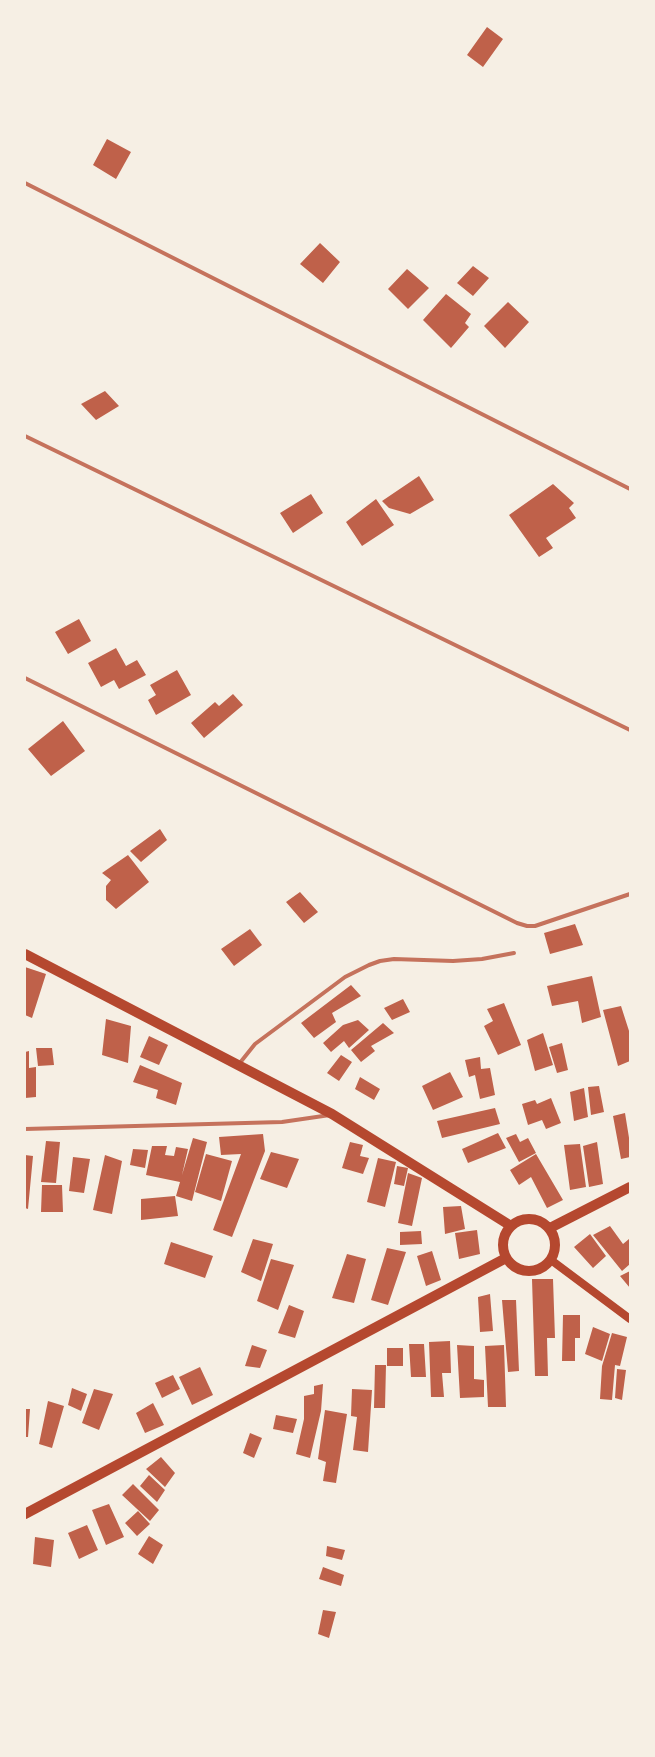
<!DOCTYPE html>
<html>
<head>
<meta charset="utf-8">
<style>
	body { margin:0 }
	#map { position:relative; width:655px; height:1757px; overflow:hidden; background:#f6efe4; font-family:Jost,sans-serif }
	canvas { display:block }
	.frame { position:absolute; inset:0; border:26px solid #f6efe4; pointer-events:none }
</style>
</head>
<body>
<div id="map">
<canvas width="655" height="1757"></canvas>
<div class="frame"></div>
</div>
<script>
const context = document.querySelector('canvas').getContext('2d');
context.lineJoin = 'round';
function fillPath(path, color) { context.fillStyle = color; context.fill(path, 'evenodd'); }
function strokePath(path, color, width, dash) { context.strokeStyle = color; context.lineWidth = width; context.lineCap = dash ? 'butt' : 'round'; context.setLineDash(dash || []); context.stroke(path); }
const building = new Path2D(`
	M 487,27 L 503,39 L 483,67 L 467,55 Z
	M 107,139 L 131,152 L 116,179 L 93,165 Z
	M 320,243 L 340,262 L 323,283 L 300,264 Z
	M 473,266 L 489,278 L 473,296 L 457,283 Z
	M 407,269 L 429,288 L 408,309 L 388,289 Z
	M 446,294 L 471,314 L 465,323 L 469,327 L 451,348 L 423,320 Z
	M 508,302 L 529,322 L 505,348 L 484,326 Z
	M 105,391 L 119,406 L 96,420 L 81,404 Z
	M 419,476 L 434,500 L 410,514 L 389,508 L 382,501 Z
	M 553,484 L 574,503 L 569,508 L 576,518 L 546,538 L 553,548 L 539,557 L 509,515 Z
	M 311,494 L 323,513 L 293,533 L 280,513 Z
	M 376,499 L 394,525 L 362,546 L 346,522 Z
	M 79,619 L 91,641 L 68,654 L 55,632 Z
	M 116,648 L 126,666 L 137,660 L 146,675 L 119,689 L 114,680 L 101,687 L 88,663 Z
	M 177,670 L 191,695 L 156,715 L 148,700 L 156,695 L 150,685 Z
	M 233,694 L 243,705 L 204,738 L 191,723 L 215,702 L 219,706 Z
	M 63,721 L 85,751 L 51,776 L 28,749 Z
	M 160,829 L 167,840 L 141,862 L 130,851 Z
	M 128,855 L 149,882 L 116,909 L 106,900 L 106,886 L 111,880 L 102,873 Z
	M 300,892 L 318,912 L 304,923 L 286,902 Z
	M 575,924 L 583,945 L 550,954 L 544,933 Z
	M 250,929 L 262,945 L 234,966 L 221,949 Z
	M 25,967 L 46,974 L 32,1018 L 25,1015 Z
	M 592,976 L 601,1017 L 582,1023 L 578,1001 L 552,1006 L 547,986 Z
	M 351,985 L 361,996 L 332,1013 L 336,1022 L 314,1038 L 301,1023 Z
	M 403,999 L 410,1012 L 392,1020 L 384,1008 Z
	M 504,1003 L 521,1045 L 498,1055 L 484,1026 L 493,1021 L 487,1009 Z
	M 621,1006 L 630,1034 L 630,1061 L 618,1066 L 603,1010 Z
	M 106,1019 L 131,1026 L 128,1063 L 102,1055 Z
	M 358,1020 L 369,1030 L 349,1048 L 344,1041 L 331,1052 L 323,1043 L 343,1025 Z
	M 383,1023 L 394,1033 L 371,1046 L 375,1051 L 361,1062 L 351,1050 Z
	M 543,1033 L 553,1065 L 535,1071 L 527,1040 Z
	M 149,1036 L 168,1045 L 159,1065 L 140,1057 Z
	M 562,1043 L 568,1070 L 557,1073 L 549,1047 Z
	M 36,1048 L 52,1048 L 54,1065 L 38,1066 Z
	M 29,1051 L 29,1068 L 36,1067 L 36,1097 L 25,1098 L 25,1052 Z
	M 341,1055 L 352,1062 L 339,1081 L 327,1073 Z
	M 480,1057 L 481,1069 L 490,1068 L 495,1095 L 480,1099 L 475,1075 L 469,1077 L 465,1060 Z
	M 140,1065 L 182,1083 L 176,1105 L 156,1098 L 158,1090 L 133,1082 Z
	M 450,1072 L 463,1097 L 433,1110 L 422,1086 Z
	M 360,1077 L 380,1089 L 374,1100 L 355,1089 Z
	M 599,1086 L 604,1112 L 591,1115 L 588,1087 Z
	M 584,1088 L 588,1117 L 574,1121 L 570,1092 Z
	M 551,1098 L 561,1123 L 546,1129 L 542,1120 L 528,1125 L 522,1104 L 535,1100 L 537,1104 Z
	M 495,1108 L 500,1124 L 442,1138 L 437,1121 Z
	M 625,1113 L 630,1144 L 630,1157 L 621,1159 L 613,1116 Z
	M 498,1133 L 506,1148 L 468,1163 L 462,1149 Z
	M 263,1134 L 265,1151 L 232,1237 L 213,1230 L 241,1154 L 221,1155 L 219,1137 Z
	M 516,1134 L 520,1142 L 528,1138 L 536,1153 L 519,1162 L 506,1138 Z
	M 193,1138 L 207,1142 L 192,1201 L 176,1196 L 180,1182 L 146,1175 L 152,1146 L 167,1146 L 165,1155 L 174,1156 L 176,1147 L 188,1149 L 182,1175 Z
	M 46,1141 L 60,1142 L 56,1183 L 41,1182 Z
	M 350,1142 L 363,1145 L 360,1156 L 369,1158 L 363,1174 L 342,1168 Z
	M 597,1142 L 603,1184 L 589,1187 L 583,1146 Z
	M 580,1144 L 586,1187 L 570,1190 L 564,1145 Z
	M 133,1149 L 148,1150 L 145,1168 L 130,1165 Z
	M 271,1152 L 299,1159 L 287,1188 L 260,1179 Z
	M 206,1154 L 232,1161 L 221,1201 L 195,1192 Z
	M 536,1154 L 563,1200 L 547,1208 L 531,1177 L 519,1185 L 510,1170 Z
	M 25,1155 L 33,1156 L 28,1209 L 25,1208 Z
	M 105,1155 L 122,1161 L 112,1214 L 93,1210 Z
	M 73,1157 L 90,1159 L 84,1193 L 69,1191 Z
	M 378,1158 L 396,1162 L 385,1207 L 367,1202 Z
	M 397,1166 L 408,1168 L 404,1186 L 394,1184 Z
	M 408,1173 L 422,1178 L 412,1226 L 398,1223 Z
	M 42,1185 L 62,1185 L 63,1212 L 41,1212 Z
	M 175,1196 L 178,1216 L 141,1220 L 141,1199 Z
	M 461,1206 L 465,1229 L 445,1234 L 443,1207 Z
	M 610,1226 L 623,1244 L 629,1239 L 630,1241 L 630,1264 L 622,1271 L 593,1235 Z
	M 477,1230 L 480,1254 L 459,1259 L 455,1233 Z
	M 421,1231 L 422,1244 L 400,1245 L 400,1232 Z
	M 590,1234 L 606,1256 L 593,1268 L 574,1247 Z
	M 253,1239 L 273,1244 L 261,1281 L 241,1272 Z
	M 171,1242 L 213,1256 L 205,1278 L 164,1264 Z
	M 387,1248 L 406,1252 L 388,1305 L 371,1300 Z
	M 432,1251 L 441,1280 L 426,1286 L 417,1256 Z
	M 347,1254 L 366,1259 L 354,1303 L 332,1298 Z
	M 271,1259 L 294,1265 L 278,1310 L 257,1301 Z
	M 630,1271 L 630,1288 L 620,1276 Z
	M 532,1279 L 553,1279 L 555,1338 L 547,1338 L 548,1376 L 535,1376 Z
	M 490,1294 L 493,1331 L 480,1332 L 478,1297 Z
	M 502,1300 L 516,1300 L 519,1371 L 508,1372 Z
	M 289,1305 L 304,1311 L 295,1338 L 278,1333 Z
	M 563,1315 L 580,1315 L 580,1338 L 575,1338 L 575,1361 L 562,1361 Z
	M 593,1327 L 610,1334 L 602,1361 L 585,1354 Z
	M 612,1333 L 627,1337 L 620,1366 L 615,1365 L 612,1400 L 600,1399 L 602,1366 Z
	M 450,1341 L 451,1373 L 442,1373 L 444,1397 L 431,1397 L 429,1342 Z
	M 409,1344 L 424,1344 L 426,1377 L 411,1377 Z
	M 252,1345 L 267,1350 L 260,1368 L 245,1366 Z
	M 457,1345 L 474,1346 L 474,1379 L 484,1380 L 484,1397 L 460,1398 Z
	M 504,1345 L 506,1407 L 488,1407 L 485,1346 Z
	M 387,1348 L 403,1348 L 403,1366 L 387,1366 Z
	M 375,1365 L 386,1365 L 385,1408 L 374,1408 Z
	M 200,1367 L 213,1395 L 192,1405 L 179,1377 Z
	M 617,1369 L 626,1370 L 622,1400 L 615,1398 Z
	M 173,1375 L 180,1389 L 162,1398 L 155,1383 Z
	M 323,1384 L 321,1411 L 310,1458 L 296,1454 L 304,1419 L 304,1396 L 314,1394 L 314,1386 Z
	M 72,1388 L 87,1394 L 81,1411 L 68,1405 Z
	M 94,1389 L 113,1394 L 99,1430 L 82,1423 Z
	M 352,1389 L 372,1390 L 368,1452 L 353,1450 L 357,1417 L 351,1416 Z
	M 48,1401 L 64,1406 L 52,1448 L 39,1444 Z
	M 153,1403 L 164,1425 L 145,1433 L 136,1413 Z
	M 25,1409 L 30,1409 L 28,1437 L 25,1437 Z
	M 325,1410 L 347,1414 L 336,1483 L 323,1481 L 326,1462 L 318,1459 Z
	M 276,1415 L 297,1419 L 293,1433 L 273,1429 Z
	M 250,1433 L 262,1438 L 254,1458 L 243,1453 Z
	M 161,1457 L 175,1473 L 165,1487 L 146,1469 Z
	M 149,1475 L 165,1490 L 157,1502 L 140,1486 Z
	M 133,1484 L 159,1510 L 150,1521 L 122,1495 Z
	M 109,1504 L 124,1537 L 106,1545 L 92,1510 Z
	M 138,1511 L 150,1524 L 137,1536 L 125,1523 Z
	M 87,1525 L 98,1550 L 79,1559 L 68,1533 Z
	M 149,1536 L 163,1545 L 153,1564 L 138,1554 Z
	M 35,1537 L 54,1540 L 51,1567 L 33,1564 Z
	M 327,1546 L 345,1550 L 342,1560 L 326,1556 Z
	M 323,1567 L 344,1575 L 341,1586 L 319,1579 Z
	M 323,1610 L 336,1612 L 329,1638 L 318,1634 Z`);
const minor = new Path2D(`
	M 25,183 L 630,489
	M 25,436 L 630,730
	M 25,678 L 517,923 L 527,926 L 535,926 L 630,894
	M 239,1064 L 255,1044 L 345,977 L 369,965 L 380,961 L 394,959 L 453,961 L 482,959 L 514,953
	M 25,1129 L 282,1122 L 330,1115`);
const secondary = new Path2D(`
	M 551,1260 L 630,1319`);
const primary = new Path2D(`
	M 25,954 L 332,1114 L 511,1226
	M503 1245a26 26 0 1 1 52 0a26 26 0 1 1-52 0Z
	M 550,1228 L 630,1187
	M 25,1514 L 506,1258`);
fillPath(building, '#bf614a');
strokePath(minor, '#c5725c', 4);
strokePath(secondary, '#b5482f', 8);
strokePath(primary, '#b5482f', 10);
</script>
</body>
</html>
